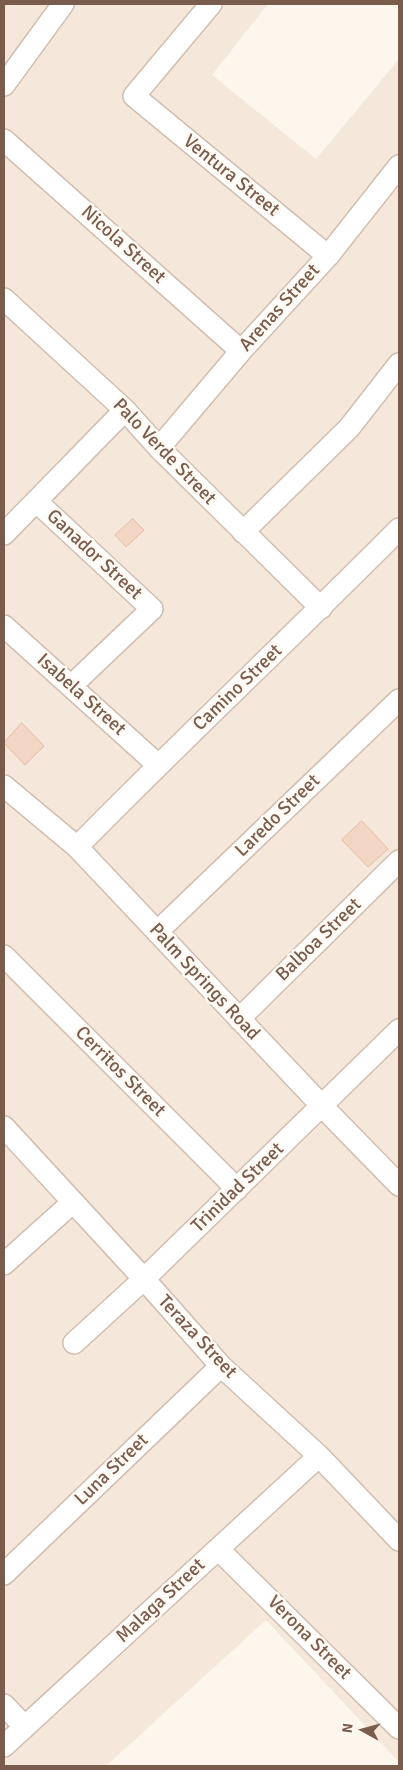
<!DOCTYPE html>
<html>
<head>
<meta charset="utf-8">
<style>
	body { margin:0 }
	#map { position:relative; width:403px; height:1770px; overflow:hidden; background:#fdf6ec; font-family:Signika,sans-serif }
	canvas { display:block }
	.frame { position:absolute; inset:0; border:5px solid #7a5c4d; pointer-events:none }
	.north { position:absolute; left:338px; top:1705px; width:50px; height:50px; -webkit-text-stroke:4px #fffaf3; paint-order:stroke; rotate:277deg; font-size:14px; font-weight:700; line-height:20px; text-align:center; color:#7a5c4d }
	.north::after { content:''; display:block; margin:auto; width:18px; height:22px; background:#7a5c4d; clip-path:polygon(50% 0,100% 100%,50% 72%,0 100%) }
</style>
</head>
<body>
<div id="map">
<canvas width="403" height="1770"></canvas>
<div class="frame"></div>
<div class="north">N</div>
</div>
<script>
const context = document.querySelector('canvas').getContext('2d');
context.lineJoin = 'round';
function fillPath(path, color) { context.fillStyle = color; context.fill(path, 'evenodd'); }
function strokePath(path, color, width, dash) { context.strokeStyle = color; context.lineWidth = width; context.lineCap = dash ? 'butt' : 'round'; context.setLineDash(dash || []); context.stroke(path); }
function drawText(font, color, halo, rows, align = 'center') {
  context.font = font + ' Signika,sans-serif'; context.lineWidth = 5; context.setLineDash([]); context.textBaseline = 'middle'; context.strokeStyle = halo; context.fillStyle = color; for (const [text, x, y, turn = 0] of rows) {
    context.save(); context.translate(x, y); context.rotate((+turn || 0) * Math.PI / 180); context.textAlign = isNaN(turn) ? turn : align; if (halo) context.strokeText(text, 0, 0); context.fillText(text, 0, 0); context.restore();
  }
}
const residential = new Path2D(`
	M 4,4 L 268,4 L 212,75 L 316,159 L 399,59 L 399,1762 L 266,1620 L 106,1766 L 4,1766 Z`);
const building = new Path2D(`
	M 133,519 L 144,530 L 126,547 L 115,535 Z
	M 22,723 L 44,746 L 25,765 L 4,743 Z
	M 362,821 L 388,849 L 368,867 L 342,840 Z`);
const street = new Path2D(`
	M 211,4 L 134,96 L 328,256
	M 4,85 L 63,4
	M 4,140 L 241,351
	M 4,299 L 125,410 L 159,448 L 321,608
	M 159,448 L 241,351 L 328,256 L 399,166
	M 36,501 L 152,609 L 71,686
	M 243,532 L 349,428 L 399,364
	M 4,534 L 125,410
	M 4,626 L 158,765
	M 4,786 L 77,847 L 322,1106 L 399,1185
	M 77,847 C 183,739 293,636 399,529
	M 157,932 L 399,700
	M 4,956 L 237,1189
	M 239,1019 L 399,861
	M 4,1127 L 144,1279 L 221,1366 L 319,1456 L 399,1540
	M 4,1264 L 73,1202
	M 74,1343 L 144,1279 L 399,1030
	M 218,1549 L 399,1728
	M 4,1574 L 221,1366
	M 4,1705 L 25,1727
	M 4,1746 L 319,1456`);
const streetNames = [
	["Ventura Street",231,176,39],
	["Nicola Street",123,245,42],
	["Arenas Street",280,308,-48],
	["Palo Verde Street",164,452,46],
	["Ganador Street",94,555,43],
	["Camino Street",238,688,-44],
	["Isabela Street",81,695,42],
	["Laredo Street",278,816,-44],
	["Balboa Street",319,940,-44],
	["Palm Springs Road",204,982,47],
	["Cerritos Street",120,1072,45],
	["Trinidad Street",238,1188,-44],
	["Teraza Street",197,1337,47],
	["Luna Street",112,1470,-44],
	["Malaga Street",161,1601,-43],
	["Verona Street",309,1638,45]
];
fillPath(residential, '#f5e8da');
fillPath(building, '#f3d5c3');
strokePath(building, '#e6bba3', 1);
strokePath(street, '#d1beb0', 24);
strokePath(street, '#fff', 21);
drawText('19px', '#7a5c4d', '#fffaf3', streetNames);
</script>
</body>
</html>
